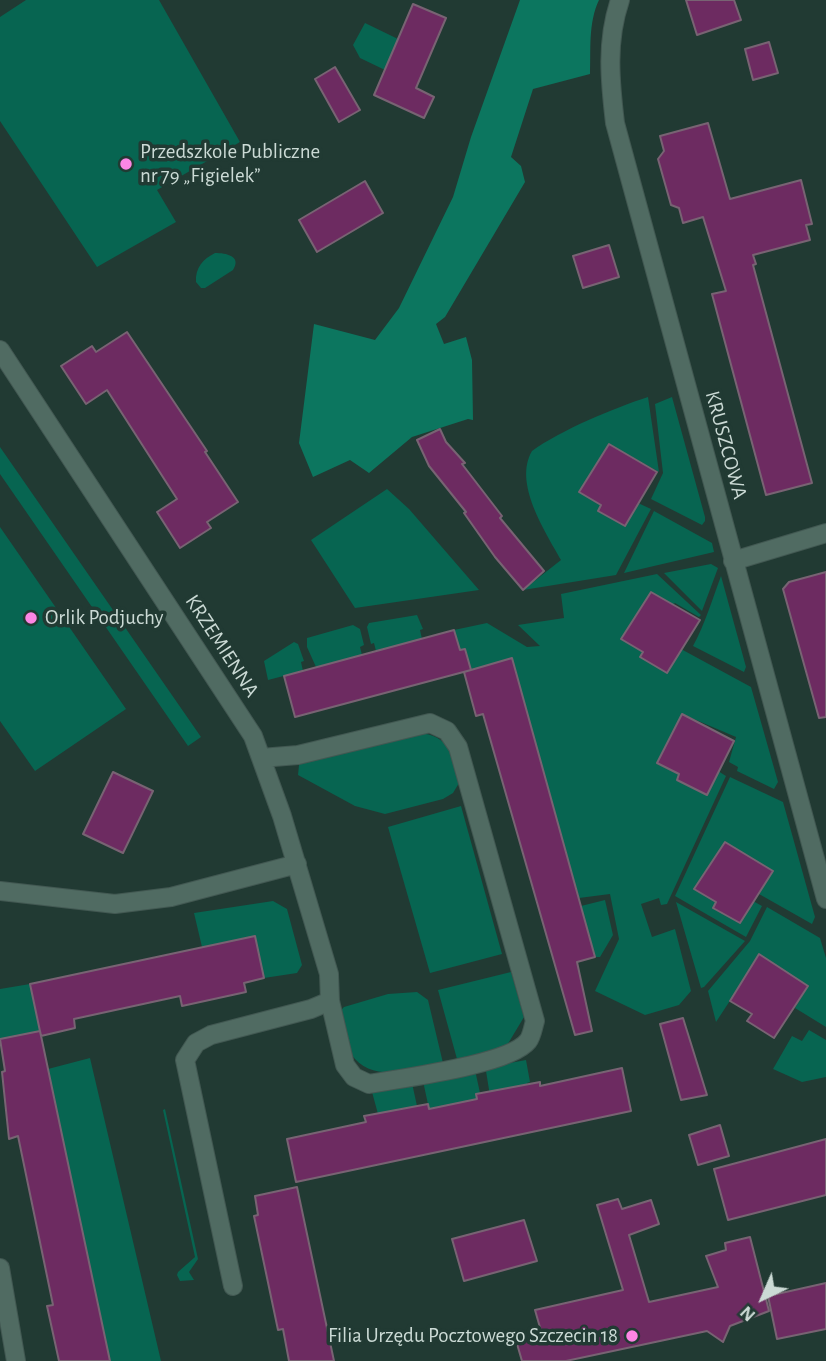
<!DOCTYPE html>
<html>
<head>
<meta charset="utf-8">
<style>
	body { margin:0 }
	#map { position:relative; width:826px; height:1361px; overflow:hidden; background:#213a33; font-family:"Alegreya Sans",sans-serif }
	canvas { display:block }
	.north { position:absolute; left:728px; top:1263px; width:70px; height:70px; -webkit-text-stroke:5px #213a33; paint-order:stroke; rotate:224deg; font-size:19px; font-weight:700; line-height:28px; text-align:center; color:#cbdad5 }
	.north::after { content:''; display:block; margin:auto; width:24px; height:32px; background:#cbdad5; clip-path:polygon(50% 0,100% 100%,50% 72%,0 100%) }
</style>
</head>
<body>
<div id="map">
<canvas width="826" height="1361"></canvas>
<div class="north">N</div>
</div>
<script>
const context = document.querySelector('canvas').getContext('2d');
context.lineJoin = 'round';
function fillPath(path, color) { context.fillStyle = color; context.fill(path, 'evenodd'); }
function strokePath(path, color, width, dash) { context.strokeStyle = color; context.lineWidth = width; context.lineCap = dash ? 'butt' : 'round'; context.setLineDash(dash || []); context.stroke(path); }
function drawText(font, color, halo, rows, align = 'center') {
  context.font = font + ' "Alegreya Sans",sans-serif'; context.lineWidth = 7; context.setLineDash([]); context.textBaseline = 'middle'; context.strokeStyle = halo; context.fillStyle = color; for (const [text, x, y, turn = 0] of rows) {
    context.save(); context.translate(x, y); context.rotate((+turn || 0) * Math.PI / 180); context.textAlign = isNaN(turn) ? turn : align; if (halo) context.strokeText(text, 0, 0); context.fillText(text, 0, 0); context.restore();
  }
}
const green = new Path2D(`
	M 26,0 L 159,0 L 240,142 L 157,190 L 176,222 L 97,267 L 0,121 L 0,17 Z
	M 365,23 L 398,39 L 385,70 L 360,58 L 353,45 Z
	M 215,253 C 226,253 242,256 233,270 L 205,288 L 201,288 L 196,282 C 195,268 203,259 215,253 Z
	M 648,397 L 659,472 L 609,444 L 579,492 L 601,505 L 598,511 L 625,526 L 638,503 L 651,509 L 616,575 L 523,590 L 561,560 C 545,531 513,483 532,451 C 561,430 614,408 648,397 Z
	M 672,397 L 705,517 L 705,521 L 702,525 L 651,499 L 663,473 L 655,404 Z
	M 0,447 L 201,737 L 188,746 L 0,474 Z
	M 387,489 L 409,509 L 479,590 L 355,608 L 311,540 Z
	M 654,511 L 712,543 L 714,552 L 624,573 Z
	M 0,527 L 126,709 L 35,771 L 0,721 Z
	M 711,564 L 718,568 L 702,611 L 664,573 Z
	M 657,574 L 701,615 L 699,617 L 675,603 L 672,605 L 651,592 L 621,639 L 643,652 L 640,657 L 681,649 L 751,687 L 778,782 L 774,789 L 737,771 L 738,767 L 729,762 L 736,737 L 682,714 L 657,764 L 679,774 L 677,780 L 706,795 L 718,771 L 726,776 L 667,904 L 661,905 L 659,898 L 641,904 L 652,937 L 675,929 L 691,991 L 679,1005 L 645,1015 L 595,991 L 619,939 L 610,894 L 579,898 L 512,659 L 471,670 L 465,649 L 460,650 L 454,630 L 487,623 L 527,647 L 540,646 L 518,625 L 564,618 L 561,594 Z
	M 721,576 L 746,667 L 744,672 L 693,646 C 705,624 712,600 721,576 Z
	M 417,615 L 423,629 L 420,630 L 422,639 L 376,651 L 374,643 L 371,644 L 367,627 L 369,623 Z
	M 353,625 L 360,629 L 364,645 L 360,647 L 362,655 L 316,667 L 307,647 L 307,638 Z
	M 294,642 L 298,644 L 304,661 L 301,662 L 303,671 L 268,680 L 264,661 Z
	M 418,733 C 450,735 453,756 459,783 L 453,793 L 443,799 L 385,814 L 355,806 L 298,775 L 299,765 L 303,762 Z
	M 730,777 L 783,802 L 815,917 L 812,924 L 759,894 L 772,871 L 725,842 L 694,889 L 716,902 L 713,908 L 740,923 L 753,901 L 762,906 L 746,937 L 675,896 Z
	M 461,806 L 502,954 L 430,973 L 388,827 Z
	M 605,900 L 613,935 L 600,957 L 595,957 L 581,906 Z
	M 273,901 L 287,909 L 302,965 L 297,973 L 264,978 L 255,936 L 202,947 L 194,913 Z
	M 676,902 L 745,941 L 704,987 L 701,988 Z
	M 767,907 L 820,938 L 826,958 L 826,1027 L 795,1008 L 808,986 L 760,955 L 716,1022 L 708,991 L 750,941 Z
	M 511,972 L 524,1017 L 506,1047 L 457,1059 L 438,990 Z
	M 30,984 L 40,1031 L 0,1039 L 0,989 Z
	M 417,992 L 428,1000 L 443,1063 C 414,1069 372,1085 351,1054 C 344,1044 343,1025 339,1012 L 344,1007 L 388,994 Z
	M 809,1030 L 826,1040 L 826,1077 L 802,1082 L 773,1069 L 792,1036 L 802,1041 Z
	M 90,1058 L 161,1361 L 110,1361 L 48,1069 Z
	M 526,1060 L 530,1082 L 527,1083 L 527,1088 L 490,1096 L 486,1071 L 488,1067 Z
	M 475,1070 L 480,1093 L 476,1094 L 477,1099 L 429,1109 L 423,1081 Z
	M 412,1083 L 417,1106 L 378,1114 L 372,1092 Z
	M 165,1109 L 198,1259 L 189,1272 L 194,1280 L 180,1281 L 177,1275 L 178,1272 L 195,1257 L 163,1110 Z`);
const forest = new Path2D(`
	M 520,0 L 599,0 C 588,23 591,50 590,74 L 533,89 L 511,157 L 521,166 L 525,182 L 445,317 L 436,324 L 444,344 L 466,337 L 472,360 L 473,420 L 468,419 L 412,437 L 369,473 L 350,460 L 313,477 L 299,443 L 314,324 L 375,340 L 399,308 L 453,197 L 471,137 Z`);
const building = new Path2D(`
	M 686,0 L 734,0 L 741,20 L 697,35 Z
	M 413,4 L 446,18 L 416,88 L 434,97 L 424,118 L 374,95 Z
	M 769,42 L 778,73 L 753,80 L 745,49 Z
	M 335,67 L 360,110 L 339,122 L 315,79 Z
	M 708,123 L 730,199 L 801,180 L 812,224 L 806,225 L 810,240 L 753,255 L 756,264 L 753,265 L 812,483 L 766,495 L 712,294 L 726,291 L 703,217 L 683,223 L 679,208 L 671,205 L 658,159 L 664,151 L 660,136 Z
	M 365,181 L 383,213 L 317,252 L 299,220 Z
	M 609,245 L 619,277 L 583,288 L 573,256 Z
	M 127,332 L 207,451 L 205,452 L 238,502 L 207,522 L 211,528 L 180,548 L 157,512 L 177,499 L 107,390 L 86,404 L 61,366 L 92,346 L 96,352 Z
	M 440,429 L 446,442 L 465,463 L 462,464 L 502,516 L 500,518 L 544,571 L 523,590 L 495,557 L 464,513 L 466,512 L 429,466 L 417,440 Z
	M 609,444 L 657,472 L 625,526 L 598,511 L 601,505 L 579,492 Z
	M 826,572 L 826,717 L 819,718 L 783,589 L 789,582 Z
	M 651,592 L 700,620 L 667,673 L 640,657 L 643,652 L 621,639 Z
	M 454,630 L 460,650 L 465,649 L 471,670 L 295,717 L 284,676 Z
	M 512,658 L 595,957 L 577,962 L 592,1031 L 575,1035 L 483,714 L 476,716 L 464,672 Z
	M 682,714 L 734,741 L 707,795 L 677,780 L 679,774 L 657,763 Z
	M 113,772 L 153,791 L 123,853 L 83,834 Z
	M 725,842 L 773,871 L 740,923 L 713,908 L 716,902 L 694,889 Z
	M 255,936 L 264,978 L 244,983 L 246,992 L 182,1006 L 180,996 L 120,1009 L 74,1019 L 75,1028 L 41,1036 L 30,984 Z
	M 759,954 L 808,986 L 774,1038 L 747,1021 L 752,1014 L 730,1001 Z
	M 683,1018 L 707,1095 L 681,1100 L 660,1024 Z
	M 40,1031 L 48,1069 L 110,1361 L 59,1361 L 47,1306 L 53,1305 L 18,1136 L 9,1139 L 2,1072 L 5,1071 L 0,1039 Z
	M 622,1068 L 631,1111 L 296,1182 L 287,1139 L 366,1122 L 364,1116 L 428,1104 L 429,1109 L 477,1099 L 476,1094 L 540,1082 L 540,1086 Z
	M 720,1125 L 729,1156 L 698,1165 L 689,1135 Z
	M 826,1139 L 826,1195 L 728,1220 L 714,1169 Z
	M 297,1187 L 334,1361 L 289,1361 L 283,1329 L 278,1330 L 254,1216 L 258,1215 L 255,1196 Z
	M 618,1199 L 622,1209 L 651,1200 L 659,1224 L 629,1235 L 649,1302 L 718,1287 L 706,1256 L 726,1250 L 725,1243 L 750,1237 L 769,1311 L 730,1326 L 723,1342 L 707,1331 L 566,1361 L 522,1361 L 515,1337 L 541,1331 L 535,1310 L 623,1290 L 597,1205 Z
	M 524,1220 L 537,1261 L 464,1281 L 452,1239 Z
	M 826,1283 L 826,1329 L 777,1339 L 768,1296 Z`);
const minor = new Path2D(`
	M 620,0 C 606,41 610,81 615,123 L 826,899
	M 0,350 L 253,736 L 282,816 L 329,974 L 330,1001 L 345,1065 L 354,1077 L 369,1084 C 401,1078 509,1065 528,1041 C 532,1036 533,1027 535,1021 L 458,747 L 447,731 L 430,723 L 298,755 L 261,758
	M 733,561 L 826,533
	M 0,891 L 115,904 L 171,897 L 297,864
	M 0,1268 L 16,1361
	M 233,1286 L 185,1060 L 196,1043 L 211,1035 L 311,1009 L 330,1001`);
const markers = [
	[126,164,7,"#fc86e4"],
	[31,618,7,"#fc86e4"],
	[632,1336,7,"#fc86e4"]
];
const poiNames = [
	["Przedszkole Publiczne",140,152],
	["nr 79 „Figielek”",140,176],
	["Orlik Podjuchy",45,618],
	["Filia Urzędu Pocztowego Szczecin 18",618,1336,"right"]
];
const streetNames = [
	["KRUSZCOWA",726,445,75],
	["KRZEMIENNA",222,646,57]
];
fillPath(green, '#076551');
fillPath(forest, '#0c765f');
fillPath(building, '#6d2b61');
strokePath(building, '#786373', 2);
strokePath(minor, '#425852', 20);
strokePath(minor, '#506b62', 18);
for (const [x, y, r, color] of markers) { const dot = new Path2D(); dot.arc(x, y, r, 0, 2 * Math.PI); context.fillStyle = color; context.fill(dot); strokePath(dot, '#213a33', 2.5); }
drawText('21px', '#cbdad5', '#213a33', poiNames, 'left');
drawText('21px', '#cbdad5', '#213a33', streetNames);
</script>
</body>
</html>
